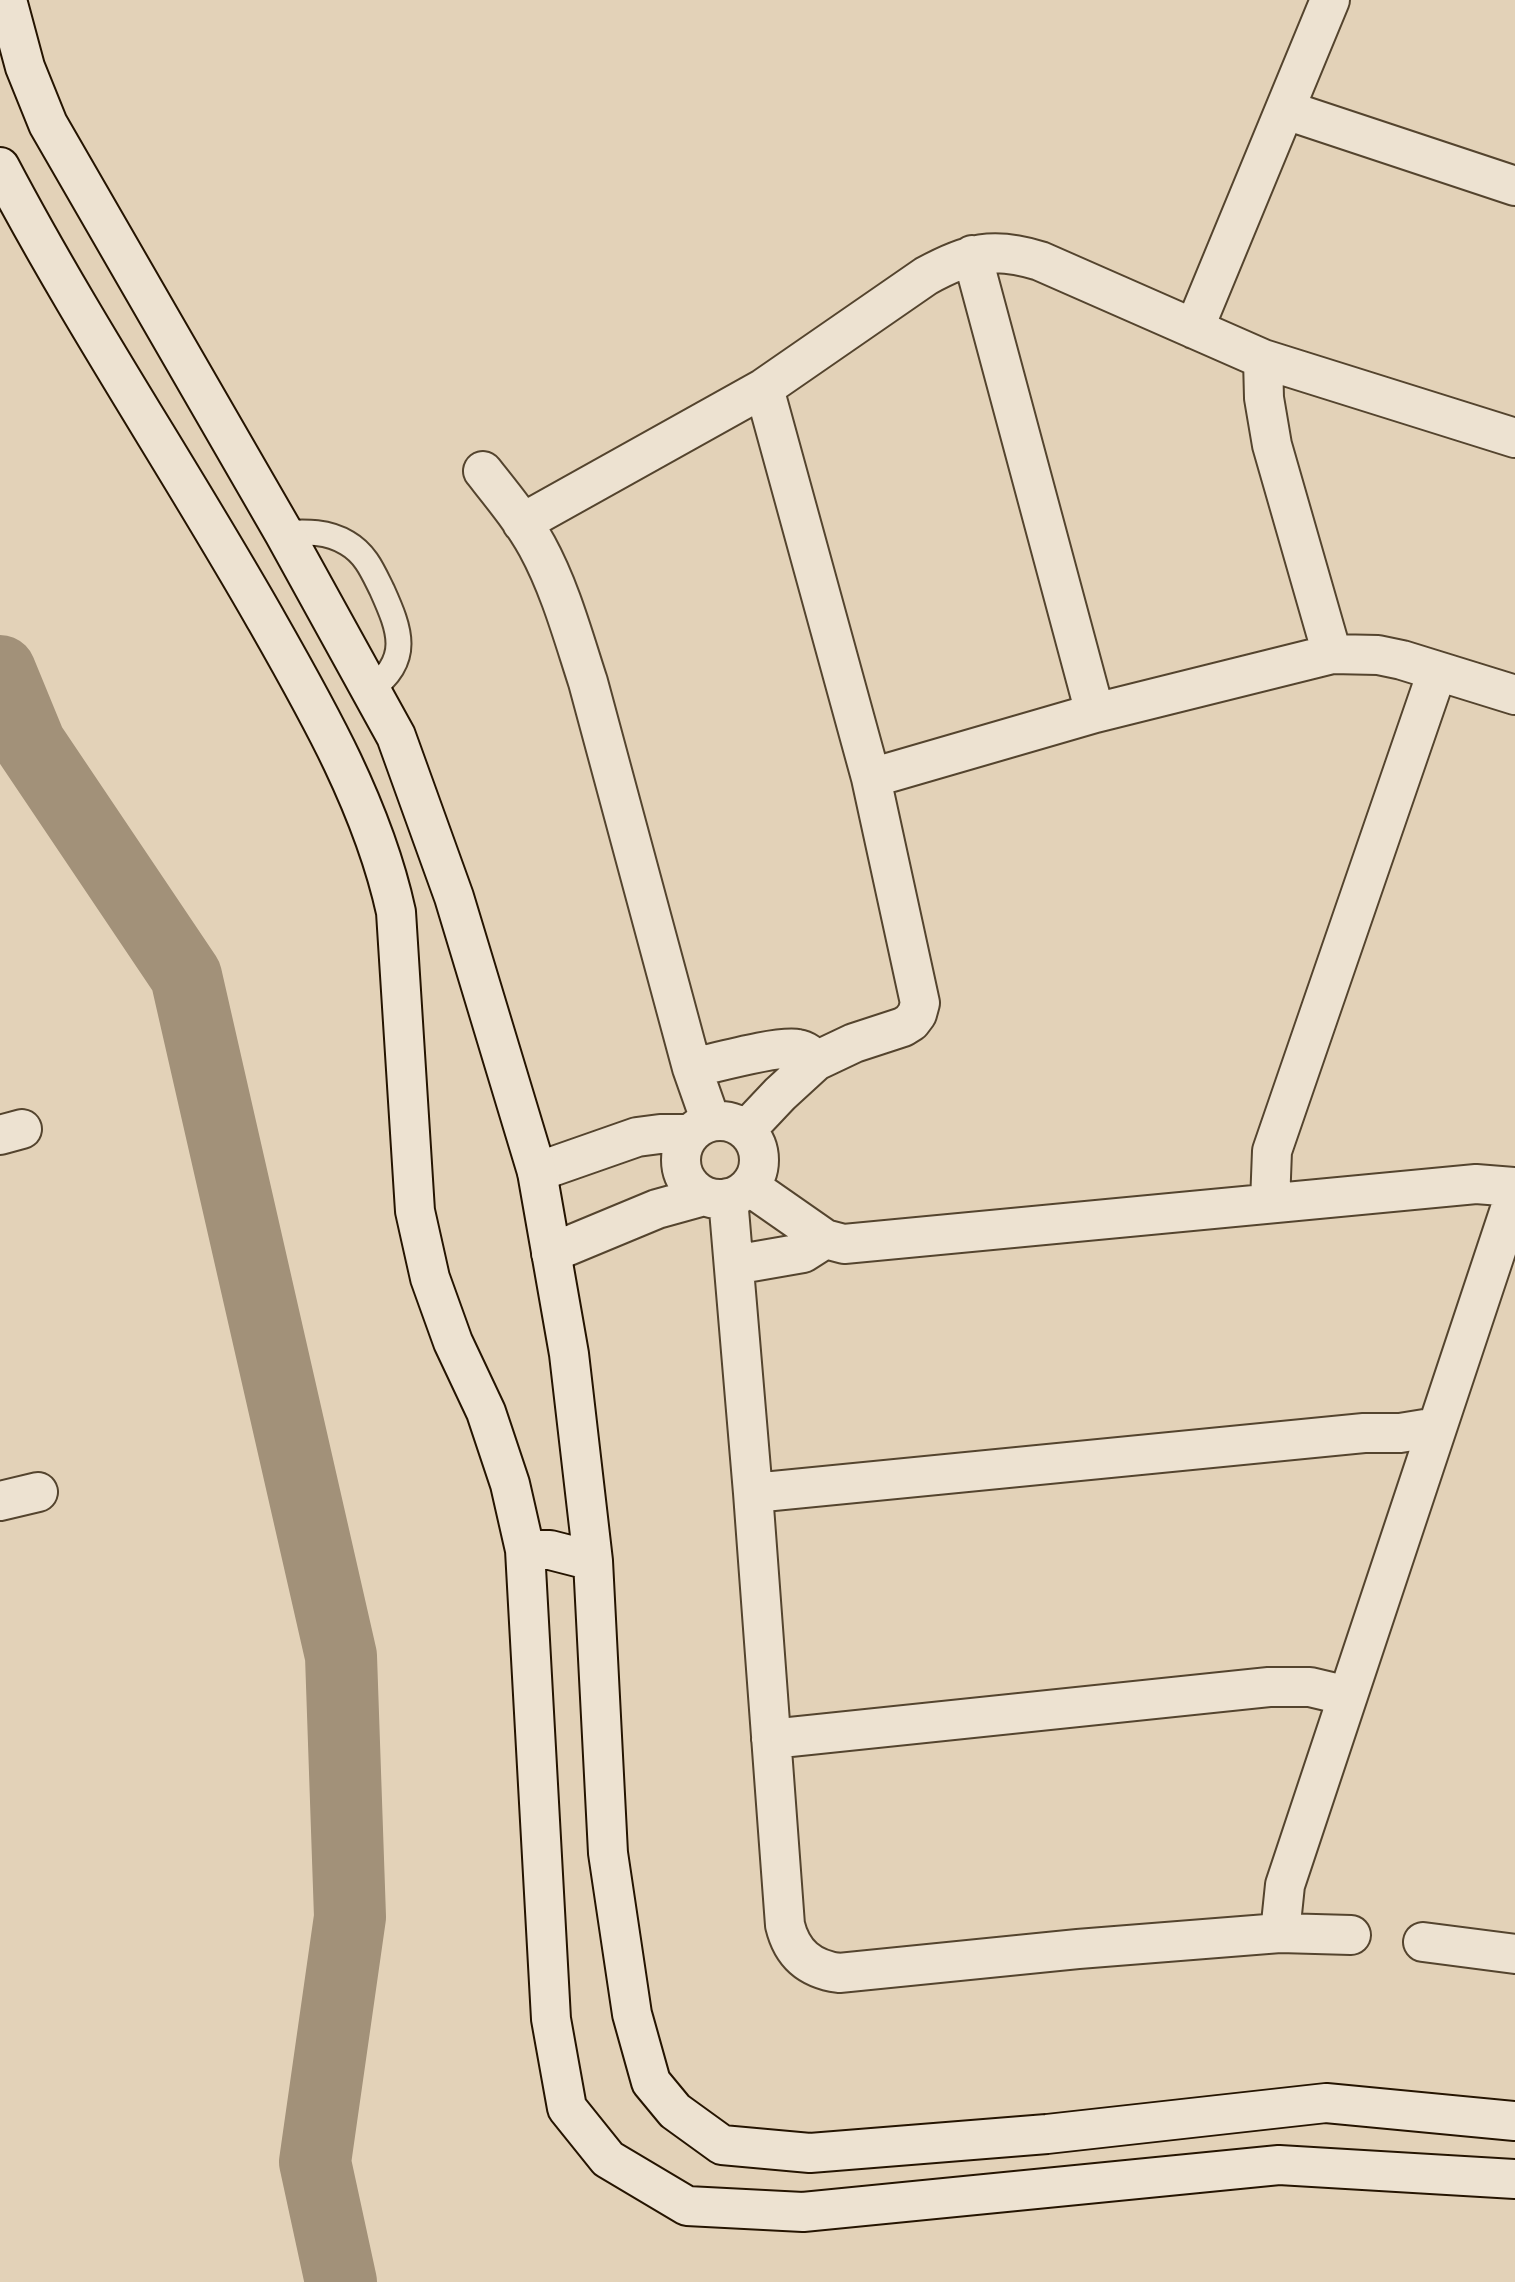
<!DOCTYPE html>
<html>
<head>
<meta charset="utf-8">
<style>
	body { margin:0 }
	canvas { display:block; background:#e3d2b8 }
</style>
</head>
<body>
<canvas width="1515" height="2282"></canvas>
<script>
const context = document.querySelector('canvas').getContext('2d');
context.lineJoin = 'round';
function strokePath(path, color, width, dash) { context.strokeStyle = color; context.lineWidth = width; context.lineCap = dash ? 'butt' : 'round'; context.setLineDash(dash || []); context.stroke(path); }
const river = new Path2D(`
	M 0,671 L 30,744 L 186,976 L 341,1656 L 350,1917 L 315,2162 L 341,2282`);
const lane = new Path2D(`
	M 284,533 C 307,532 327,531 347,543 C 366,554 373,572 382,590 C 400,630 412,660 370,690`);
const street = new Path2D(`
	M 1286,110 L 1515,186
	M 972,255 L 1095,713
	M 1194,329 L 1330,0
	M 1263,359 L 1264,398 L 1272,445 L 1332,654
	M 483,471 C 502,495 522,519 537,546 C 560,588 573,636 588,682 L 692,1068 L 711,1122
	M 522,523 L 764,388 L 926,276 C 968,253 993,246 1040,261 L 1263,359 L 1515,438
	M 871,778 L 1095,713 L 1332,654 L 1378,655 L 1402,660 L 1515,695
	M 692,1068 C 715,1063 779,1045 798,1049 C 806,1050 811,1056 816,1061
	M681 1160a39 39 0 1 1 78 0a39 39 0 1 1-78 0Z
	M 746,1130 L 780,1094 L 816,1061 L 854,1043 L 903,1027 L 911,1022 L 917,1014 L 920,1003 L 871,778 L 764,388
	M 0,1135 L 22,1129
	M 537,1172 L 637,1137 L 660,1134 L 690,1134
	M 749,1186 L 825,1239 L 844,1244 L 1476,1184 L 1515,1187
	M 728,1198 L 753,1493 L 785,1925 C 792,1954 810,1969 839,1973 L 1078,1949 L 1280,1933 L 1351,1935
	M 1270,1203 L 1272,1151 L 1437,672
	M 551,1253 L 657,1209 L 704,1196
	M 734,1265 L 803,1253 L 825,1239
	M 753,1493 L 1364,1433 L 1400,1433 L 1437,1427
	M 0,1501 L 38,1492
	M 771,1739 L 1269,1687 L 1310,1687 L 1348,1696
	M 1280,1933 L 1285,1885 L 1515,1194
	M 1423,1942 L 1515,1954`);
const secondary = new Path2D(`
	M 7,0 L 25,67 L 48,124 L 284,533 L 396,736 L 454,897 L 537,1172 L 569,1354 L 593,1561 L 608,1853 L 632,2014 L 651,2082 L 675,2111 L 722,2145 L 810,2153 L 1047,2134 L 1326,2103 L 1515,2121
	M 0,167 C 81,321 179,467 265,618 C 318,711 373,807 396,912 L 415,1211 L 430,1278 L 453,1342 L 486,1412 L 510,1484 L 525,1550 L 551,2019 L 567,2108 L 608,2159 L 687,2206 L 803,2212 L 1279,2165 L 1515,2179
	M 525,1550 L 550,1550 L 593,1561`);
strokePath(river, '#a29179', 72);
strokePath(lane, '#54442e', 28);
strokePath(street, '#54442e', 42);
strokePath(secondary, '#251400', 42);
strokePath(lane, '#ede2d1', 24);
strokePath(street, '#ede2d1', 38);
strokePath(secondary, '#ede2d1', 38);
</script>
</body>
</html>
